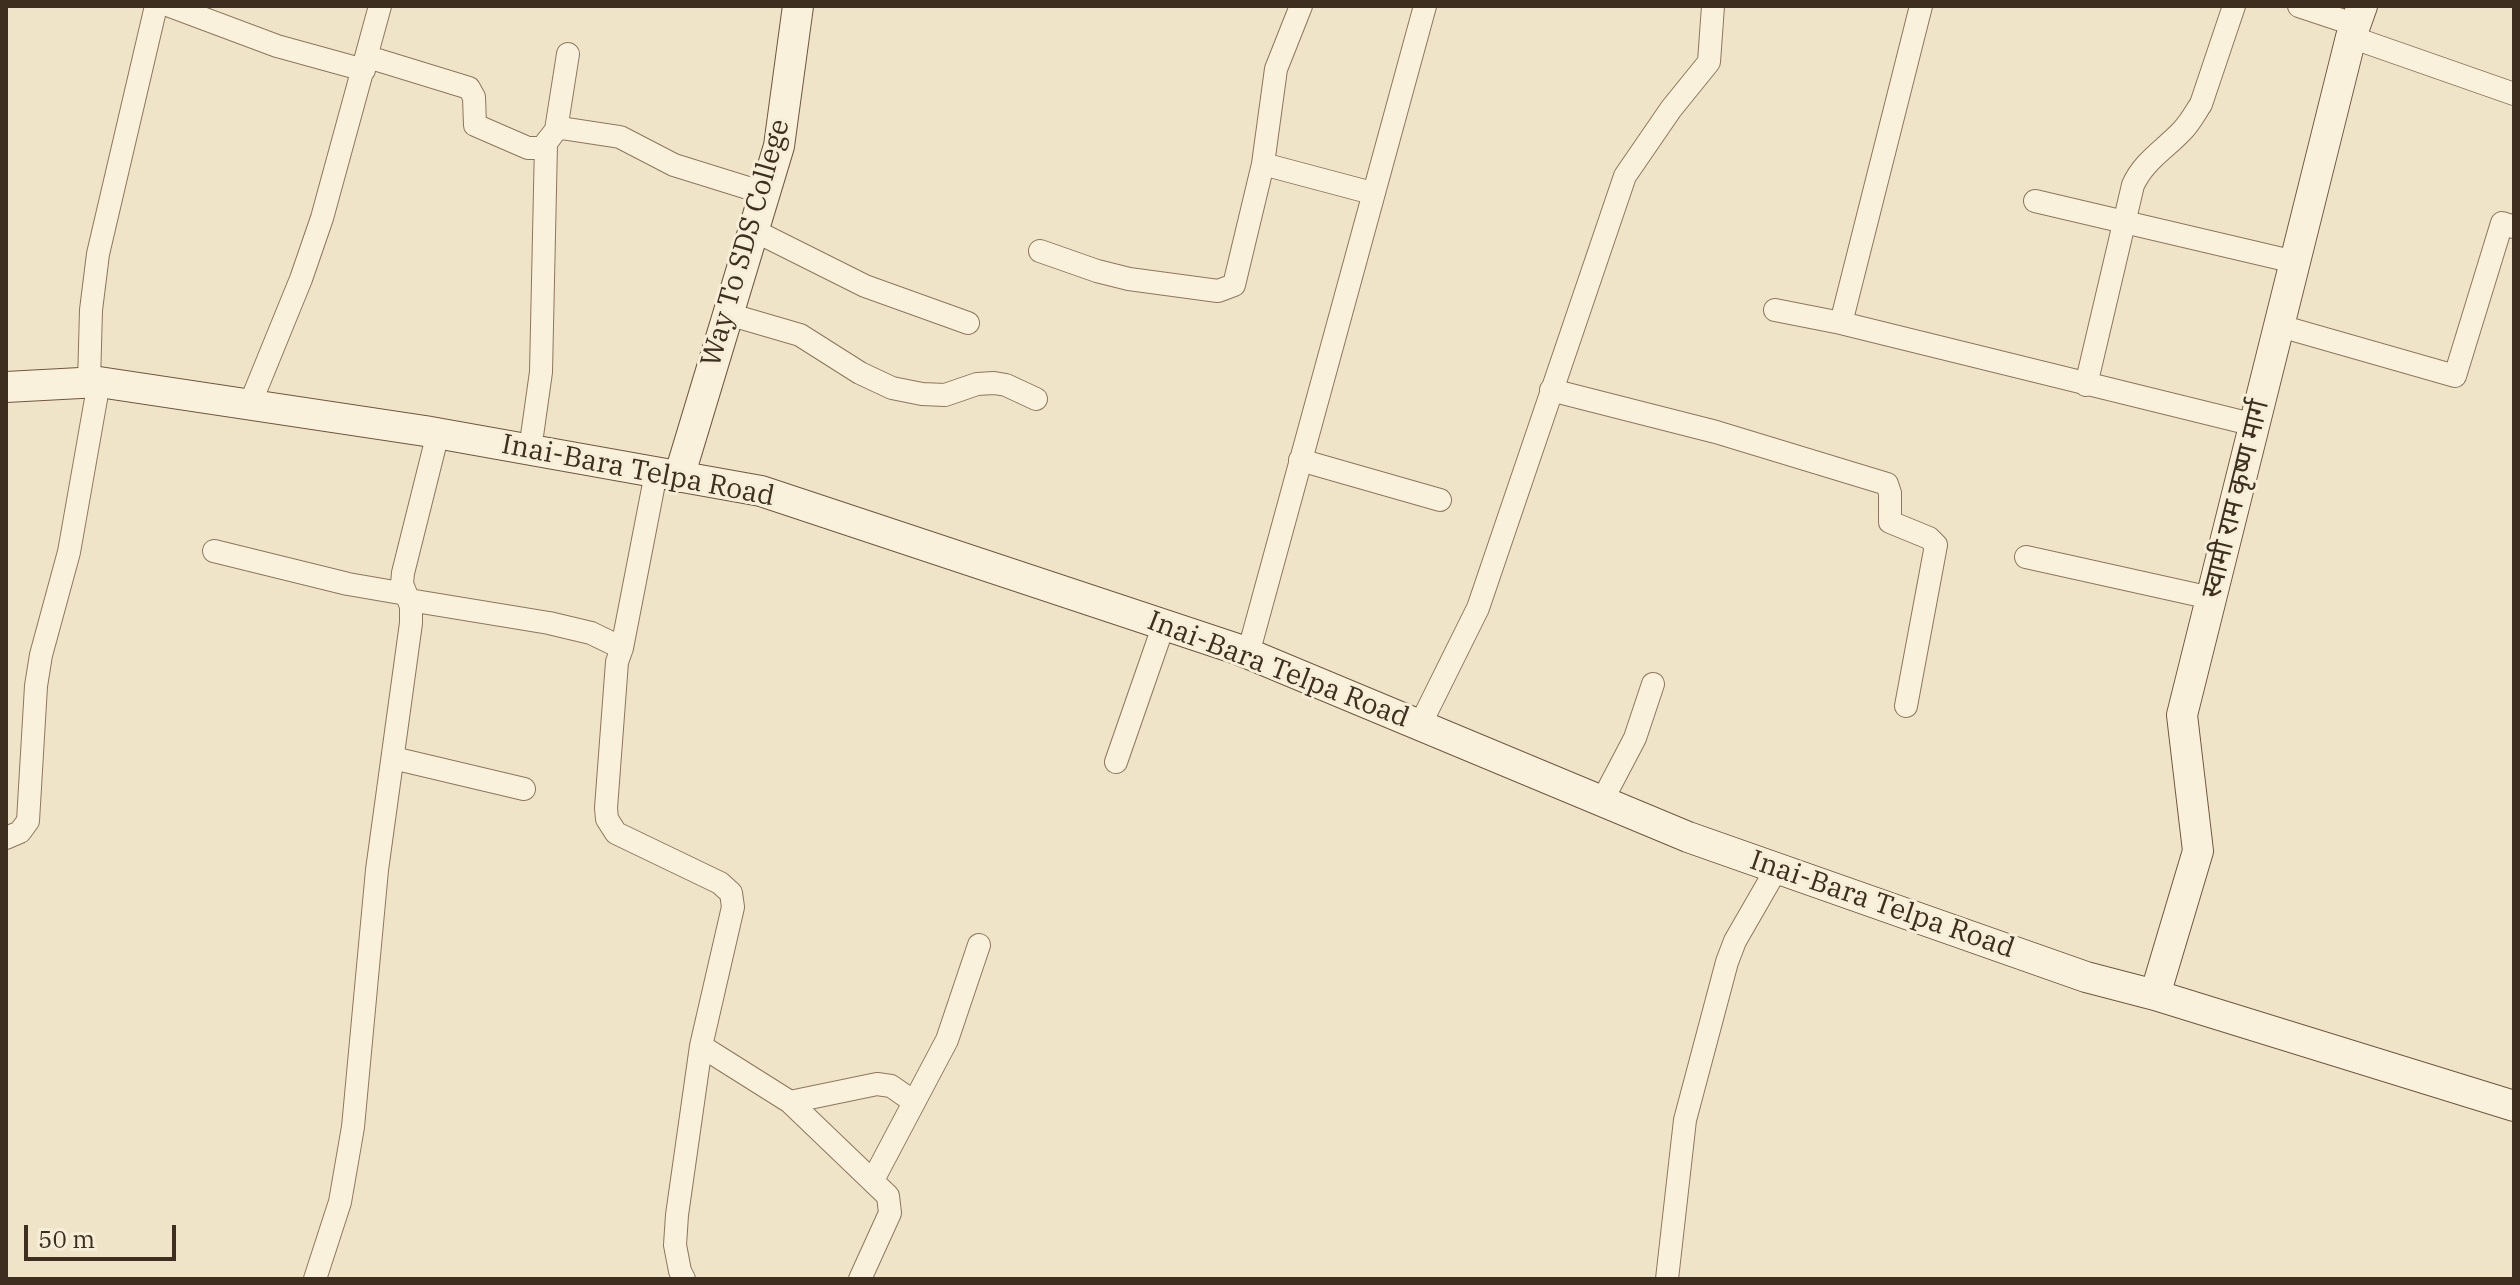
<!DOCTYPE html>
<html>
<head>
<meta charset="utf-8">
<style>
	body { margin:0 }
	#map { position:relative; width:2520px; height:1285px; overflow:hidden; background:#f0e4c8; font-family:"IBM Plex Serif",serif }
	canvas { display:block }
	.frame { position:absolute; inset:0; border:8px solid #3d2e20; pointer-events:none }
	.scale { position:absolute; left:24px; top:1225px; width:152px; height:36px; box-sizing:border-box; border:4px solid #3d2e20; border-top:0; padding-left:10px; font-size:24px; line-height:28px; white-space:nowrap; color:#3d2e20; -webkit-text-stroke:6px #f7eed8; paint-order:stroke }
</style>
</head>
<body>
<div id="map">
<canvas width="2520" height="1285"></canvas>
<div class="frame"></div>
<div class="scale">50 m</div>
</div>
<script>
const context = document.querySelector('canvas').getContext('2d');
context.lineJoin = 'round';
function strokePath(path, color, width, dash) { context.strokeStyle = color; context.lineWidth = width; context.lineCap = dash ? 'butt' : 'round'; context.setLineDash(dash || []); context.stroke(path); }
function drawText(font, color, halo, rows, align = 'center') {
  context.font = font + ' "IBM Plex Serif","Noto Sans Devanagari",serif'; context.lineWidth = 6; context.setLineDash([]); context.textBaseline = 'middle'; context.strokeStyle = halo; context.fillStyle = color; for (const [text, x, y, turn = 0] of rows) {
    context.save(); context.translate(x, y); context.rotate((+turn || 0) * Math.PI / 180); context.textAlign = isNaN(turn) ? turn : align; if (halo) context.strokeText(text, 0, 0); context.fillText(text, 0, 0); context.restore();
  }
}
const street = new Path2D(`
	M 170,6 L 277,46 L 364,70
	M 2299,6 L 2356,25
	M 2351,37 L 2514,94
	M 368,57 L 469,88 L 474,97 L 475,125 L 528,148 L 542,148 L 556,130 L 561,128 L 620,137 L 674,165 L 764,193
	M 556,130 L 568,54
	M 1263,164 L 1372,193
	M 2035,201 L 2295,262
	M 753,230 L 865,286 L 968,323
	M 1040,251 L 1097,271 L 1129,279 L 1218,291 L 1234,285 L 1263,164 L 1276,69 L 1301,6
	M 1775,310 L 1841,323 L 2255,425
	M 728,314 L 800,335 L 860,373 L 892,388 L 922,394 L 945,395 L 977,384 L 994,383 L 1006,385 L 1036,399
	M 1841,323 L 1921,6
	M 2280,326 L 2455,376 L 2502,223 L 2514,227
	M 89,382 L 91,310 L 98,254 L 156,6
	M 2086,385 L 2133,185 C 2144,161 2164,150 2182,131 C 2190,123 2195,113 2201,104 L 2234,6
	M 1551,390 L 1716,432 L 1887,484 L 1890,493 L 1890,522 L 1929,538 L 1936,545 L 1906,706
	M 250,404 L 301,279 L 322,218 L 380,6
	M 530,450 L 541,372 L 546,144
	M 1300,460 L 1440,500
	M 214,551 L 348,584 L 406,594
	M 2026,557 L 2211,598
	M 409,600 L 549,623 L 591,633 L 622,648 L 617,662 L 606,808 L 607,819 L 616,833 L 720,883 L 731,893 L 733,907 L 701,1046 L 677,1215 L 675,1245 L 680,1271 L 684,1279
	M 622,648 L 656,473
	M 1248,654 L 1425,6
	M 1420,725 L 1478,608 L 1625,176 L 1671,109 L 1709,62 L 1713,6
	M 393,758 L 524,789
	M 1116,762 L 1164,624
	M 1602,801 L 1635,738 L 1653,684
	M 6,838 L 20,832 L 28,821 L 36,686 L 41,655 L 69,552 L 99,382
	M 701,1046 L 790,1102 L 888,1196 L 890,1213 L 860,1279
	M 790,1102 L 877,1084 L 891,1086 L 914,1102
	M 873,1180 L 947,1040 L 979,945
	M 315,1279 L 340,1202 L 353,1127 L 377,870 L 411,623 L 411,606 L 402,584 L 403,573 L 438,433
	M 1667,1279 L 1685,1120 L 1727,962 L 1735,941 L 1777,868`);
const secondary = new Path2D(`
	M 6,387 L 99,382 L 425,431 L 761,491 L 1237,649 L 1688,837 L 2086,977 L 2155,995 L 2514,1106
	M 679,477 L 779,146 L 798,6
	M 2155,995 L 2198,851 L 2182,715 L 2351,37 L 2362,6`);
const streetNames = [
	["Way To SDS College",746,243,-74],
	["Inai-Bara Telpa Road",638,471,11],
	["स्वामी राम कृष्ण मार्ग",2236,499,-76],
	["Inai-Bara Telpa Road",1278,670,21],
	["Inai-Bara Telpa Road",1882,905,19]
];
strokePath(street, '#8d765c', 24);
strokePath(secondary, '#6f573f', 32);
strokePath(street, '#faf1dc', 22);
strokePath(secondary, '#faf1dc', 30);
drawText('28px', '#3d2e20', '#f7eed8', streetNames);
</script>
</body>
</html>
